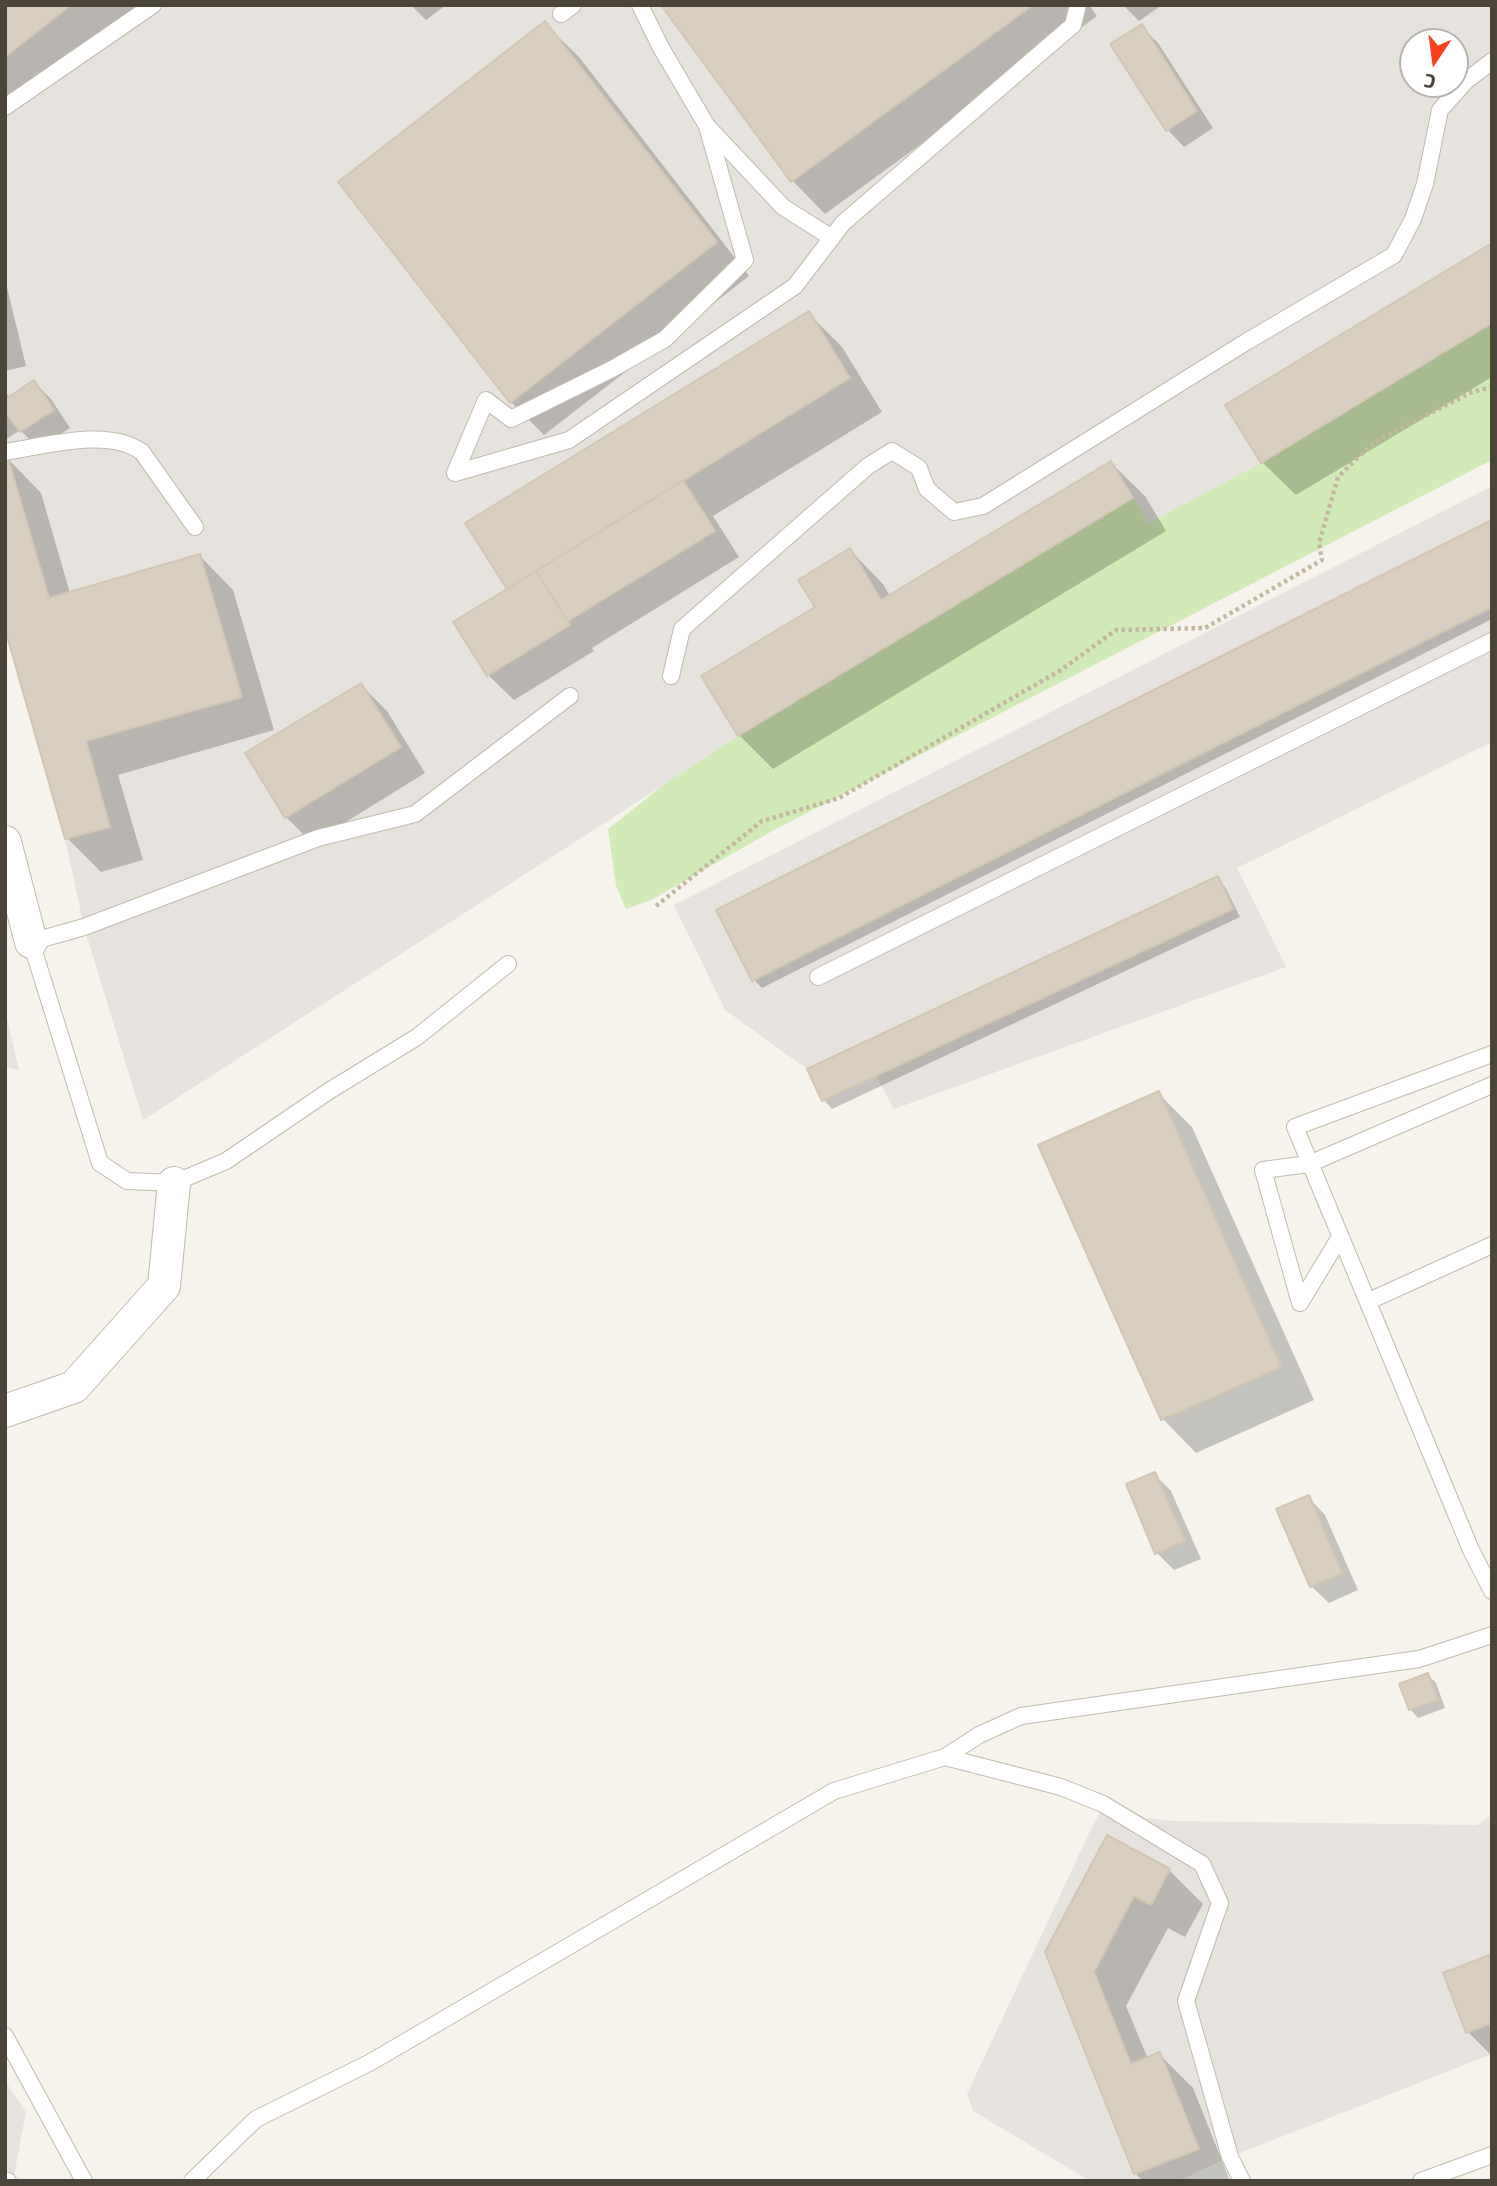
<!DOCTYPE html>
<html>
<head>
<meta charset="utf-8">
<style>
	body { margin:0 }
	#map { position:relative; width:1497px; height:2186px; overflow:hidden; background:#f6f3ec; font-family:"Exo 2",sans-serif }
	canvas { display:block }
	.frame { position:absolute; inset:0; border:7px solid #4b4439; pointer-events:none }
	.north { position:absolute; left:1399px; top:28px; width:70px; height:70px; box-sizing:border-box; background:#fff; border:2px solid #b7b4b0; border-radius:50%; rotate:193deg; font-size:19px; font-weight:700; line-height:28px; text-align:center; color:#4b4439 }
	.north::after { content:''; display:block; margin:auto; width:24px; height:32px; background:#fc3f1d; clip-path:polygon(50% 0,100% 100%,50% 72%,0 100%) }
</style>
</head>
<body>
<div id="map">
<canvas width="1497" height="2186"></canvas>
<div class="frame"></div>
<div class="north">С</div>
</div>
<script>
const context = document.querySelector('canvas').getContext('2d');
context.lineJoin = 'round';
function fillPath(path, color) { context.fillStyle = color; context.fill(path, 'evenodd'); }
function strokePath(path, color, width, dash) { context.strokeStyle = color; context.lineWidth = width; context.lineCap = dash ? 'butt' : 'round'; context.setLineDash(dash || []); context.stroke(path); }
const industrial = new Path2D(`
	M 5,5 L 1492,5 L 1492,323 L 1261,463 L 1149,523 L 1133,498 L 738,737 L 143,1120 L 84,927 L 65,839 L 5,629 ZM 1413,42 L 1455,42 L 1455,84 L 1413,84 Z
	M 1492,486 L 1492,742 L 1237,868 L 1286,967 L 894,1109 L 876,1076 L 822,1101 L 807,1069 L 725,1010 L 674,905 Z
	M 5,1009 L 19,1071 L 5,1066 Z
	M 1109,1797 L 1146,1818 L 1173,1821 L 1477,1825 L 1492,1815 L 1492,2054 L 1230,2157 L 1178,2181 L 1090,2181 L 973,2111 L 967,2094 L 1091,1829 Z
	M 5,2081 L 26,2112 L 13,2181 L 5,2181 Z`);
const green = new Path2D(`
	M 1492,323 L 1492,460 L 774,830 L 651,900 L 626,909 L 616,886 L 608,829 L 666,783 L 738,736 L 1133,498 L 1149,523 L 1261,463 Z`);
const shadow = new Path2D(`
	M 5,5 L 147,5 L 5,116 Z
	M 411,5 L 446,5 L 426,20 Z
	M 663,5 L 1089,5 L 1097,16 L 825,214 L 792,180 Z
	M 1123,5 L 1162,5 L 1139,21 Z
	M 545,24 L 579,57 L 749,276 L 544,435 L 511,402 Z
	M 1141,26 L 1158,43 L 1213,128 L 1184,147 L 1167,129 Z
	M 1492,245 L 1492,377 L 1296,495 L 1262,462 Z
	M 5,279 L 26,366 L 5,371 Z
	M 809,314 L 842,347 L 882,412 L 713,516 L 739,557 L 592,648 L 594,651 L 514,700 L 488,675 L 510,589 Z
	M 34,382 L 51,399 L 70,428 L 38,448 L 20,430 L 5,440 L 5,392 L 11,398 Z
	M 8,459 L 41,493 L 70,593 L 200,556 L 233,590 L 274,730 L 118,775 L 143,860 L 101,872 L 67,838 Z
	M 1111,463 L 1145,496 L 1166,531 L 773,769 L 739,735 L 703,676 L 817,608 L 850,550 L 883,584 L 890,596 Z
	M 1492,522 L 1492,619 L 762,988 L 754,980 Z
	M 361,685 L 387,711 L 425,773 L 312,843 L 286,817 Z
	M 1217,878 L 1225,887 L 1240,917 L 832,1109 L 824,1100 L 809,1070 Z
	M 1158,1093 L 1192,1127 L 1314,1400 L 1196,1453 L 1163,1419 L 1041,1146 Z
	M 1154,1474 L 1171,1491 L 1201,1559 L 1174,1570 L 1157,1553 Z
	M 1308,1497 L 1325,1515 L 1358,1590 L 1329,1603 L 1311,1586 Z
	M 1428,1675 L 1436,1683 L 1445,1708 L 1418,1718 L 1410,1709 Z
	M 1169,1870 L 1203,1904 L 1185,1937 L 1168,1928 L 1126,2006 L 1148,2059 L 1159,2054 L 1193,2088 L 1230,2181 L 1143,2181 L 1135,2173 L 1047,1952 Z
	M 1492,1956 L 1492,2056 L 1468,2032 Z`);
const building = new Path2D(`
	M 5,5 L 71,5 L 5,57 Z
	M 661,5 L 1033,5 L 791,182 Z
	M 545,21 L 717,242 L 510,403 L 338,182 Z
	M 1142,24 L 1197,111 L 1166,131 L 1110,44 Z
	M 1492,243 L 1492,323 L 1261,463 L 1225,405 Z
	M 809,311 L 850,378 L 507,589 L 465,523 Z
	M 34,380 L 54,410 L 20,432 L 5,412 L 5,395 L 7,398 Z
	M 5,458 L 8,458 L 49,598 L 200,554 L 242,697 L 86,741 L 110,827 L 65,839 L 5,629 Z
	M 1111,461 L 1133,498 L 738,736 L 701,676 L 815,607 L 798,580 L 850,548 L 881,600 Z
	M 683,480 L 715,531 L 568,621 L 536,571 Z
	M 1492,520 L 1492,607 L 752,981 L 716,910 Z
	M 536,571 L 570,625 L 487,676 L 453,622 Z
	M 361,683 L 401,747 L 285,818 L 245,753 Z
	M 1218,876 L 1233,909 L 822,1101 L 807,1069 Z
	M 1159,1091 L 1281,1367 L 1161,1420 L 1038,1145 Z
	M 1155,1472 L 1185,1541 L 1155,1554 L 1126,1484 Z
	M 1309,1495 L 1342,1573 L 1310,1587 L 1276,1509 Z
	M 1428,1673 L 1438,1700 L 1409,1710 L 1399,1684 Z
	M 1107,1835 L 1170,1869 L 1151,1905 L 1134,1896 L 1094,1972 L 1131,2064 L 1160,2052 L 1199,2149 L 1134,2174 L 1045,1952 Z
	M 1492,1954 L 1492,2023 L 1466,2033 L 1443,1973 Z`);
const path = new Path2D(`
	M 656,906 L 762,821 L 839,798 L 1061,670 L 1116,630 L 1205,628 L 1322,560 L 1319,543 L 1338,477 L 1374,442 L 1472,392 L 1492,387`);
const lane = new Path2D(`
	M 640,5 L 660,46 L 707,126 L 783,207 L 832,238
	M 561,14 L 573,5
	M 5,107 L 153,5
	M 5,452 C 45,446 108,427 142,452 L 195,527
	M 455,473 L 569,440 L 795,286 L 843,223 L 1073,25 L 1078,5
	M 455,473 L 486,400 L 511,419 L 612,369 L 665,339 L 745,260 L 707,126
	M 671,676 L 682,629 L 868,466 L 892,451 L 919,468 L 927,489 L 954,512 L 983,506 L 1246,342 L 1394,255 L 1413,219 L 1425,184 L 1440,110 L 1466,81 L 1492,61
	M 508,964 L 417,1037 L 329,1091 L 226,1161 L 174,1183 L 127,1181 L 100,1163 L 31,942 L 84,927 L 318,838 L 415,814 L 570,696
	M 818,977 L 1492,641
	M 1492,1054 L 1295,1127 L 1471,1550 L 1492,1591
	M 1340,1237 L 1300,1303 L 1263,1170 L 1309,1164 L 1492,1085
	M 1369,1301 L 1492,1245
	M 945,1757 L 1061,1787 L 1103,1804 L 1202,1864 L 1220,1903 L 1186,2001 L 1230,2157 L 1242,2181
	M 5,2036 L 84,2181
	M 5,2180 L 8,2181
	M 192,2181 L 256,2119 L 371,2062 L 834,1791 L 945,1757 L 979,1735 L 1021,1716 L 1419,1659 L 1492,1635
	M 1421,2181 L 1492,2155`);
const street = new Path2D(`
	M 5,842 L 31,942
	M 5,1411 L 74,1387 L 164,1286 L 174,1183`);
fillPath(industrial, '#e6e2dd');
fillPath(green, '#d2eab5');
fillPath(shadow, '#0003');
fillPath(building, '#d8cfc1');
strokePath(building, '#d3c7b4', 2);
strokePath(lane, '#c2bbae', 18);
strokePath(street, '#c2bbae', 34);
strokePath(path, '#c4b79f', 4.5, [3.5, 3.5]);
strokePath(lane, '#fff', 16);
strokePath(street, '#fff', 32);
</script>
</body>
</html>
